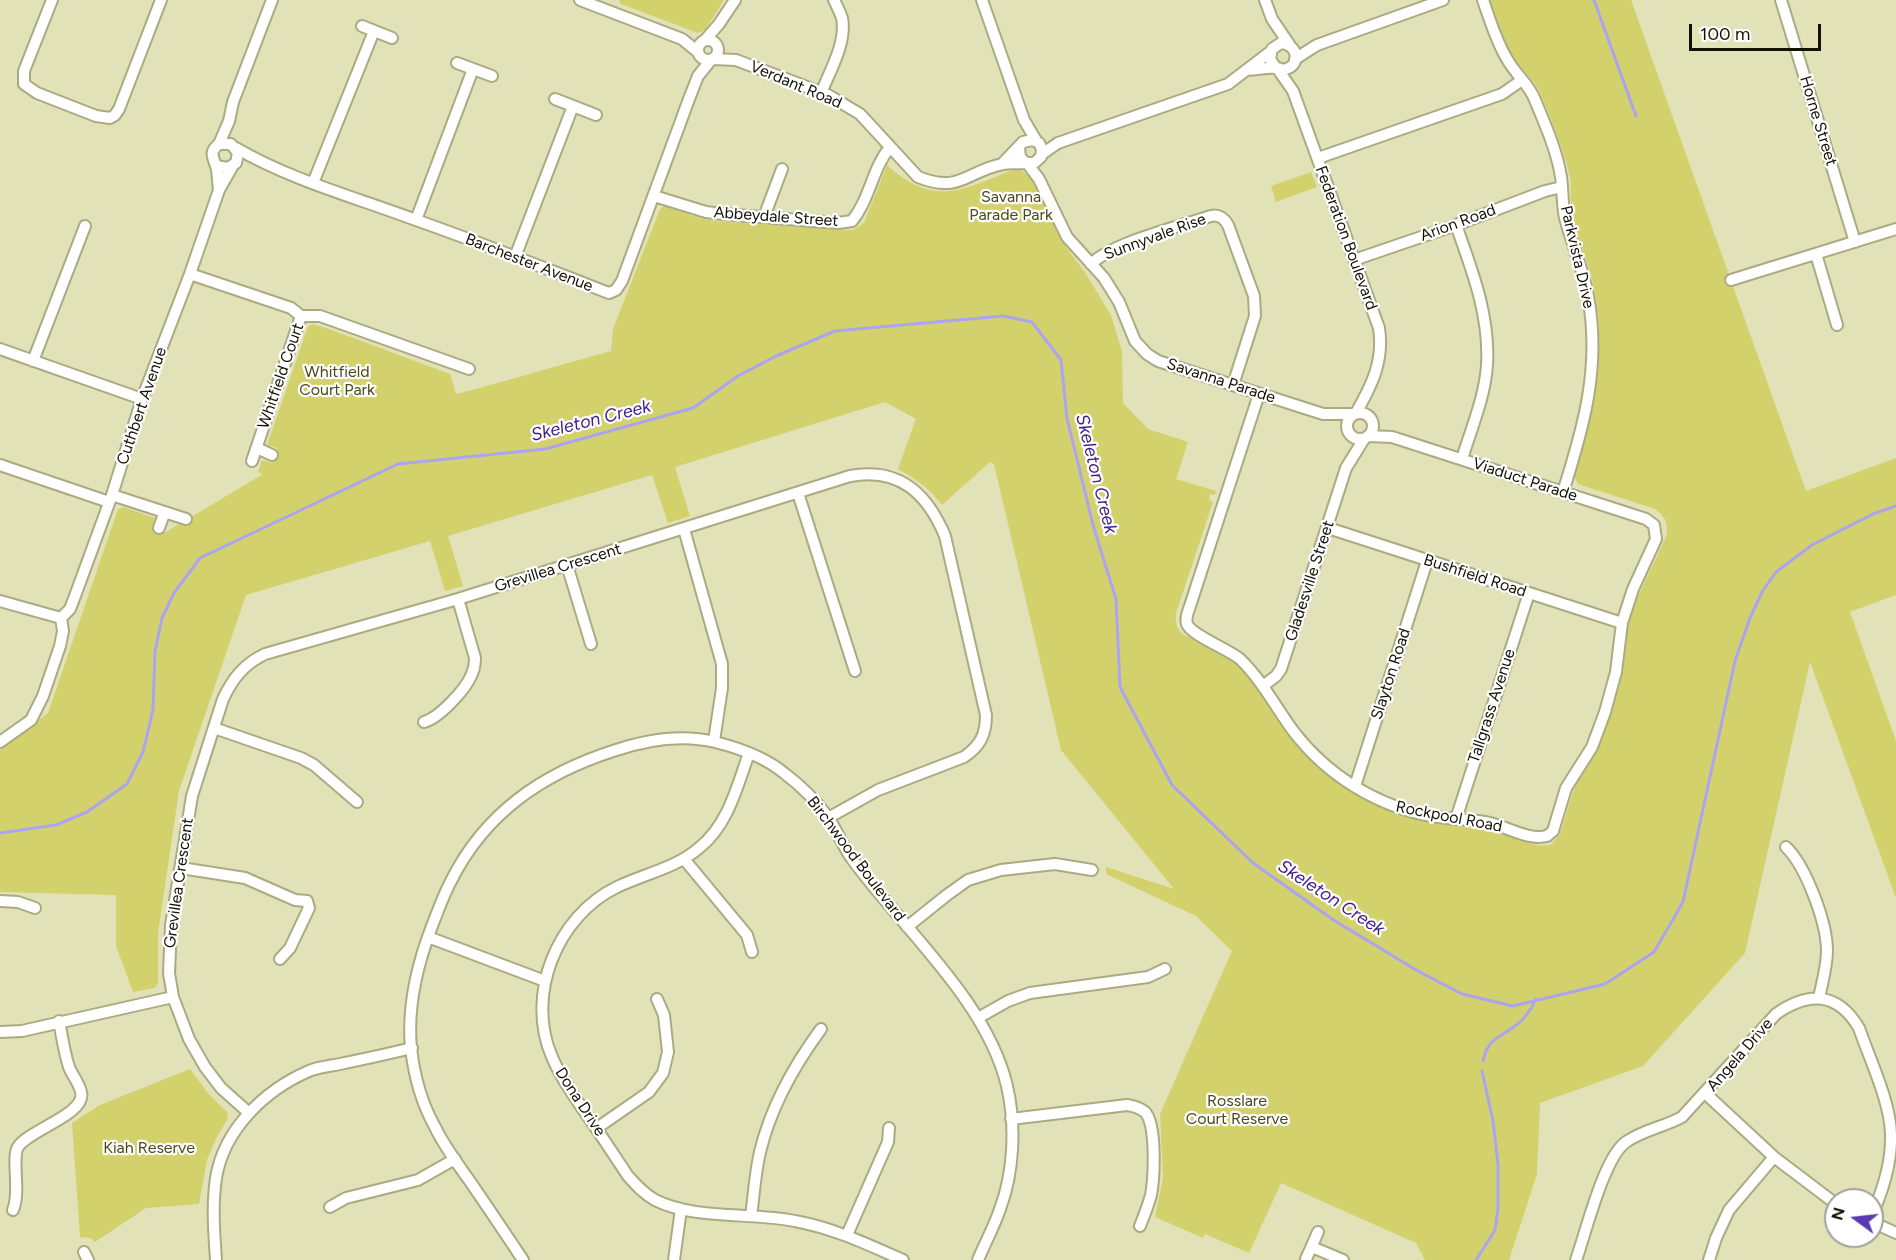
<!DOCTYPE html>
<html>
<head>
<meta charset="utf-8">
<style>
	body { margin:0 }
	#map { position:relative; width:1896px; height:1260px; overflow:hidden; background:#e2e2b9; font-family:Figtree,sans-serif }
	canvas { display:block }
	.north { position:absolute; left:1824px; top:1188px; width:60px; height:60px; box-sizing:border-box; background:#fff; border:2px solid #a0a09b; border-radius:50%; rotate:285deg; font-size:16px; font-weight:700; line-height:24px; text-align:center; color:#121204 }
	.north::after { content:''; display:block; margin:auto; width:21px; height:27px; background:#583bb3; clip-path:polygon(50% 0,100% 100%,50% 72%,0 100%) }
	.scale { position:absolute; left:1689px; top:24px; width:132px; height:27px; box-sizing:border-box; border:3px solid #121204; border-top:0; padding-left:8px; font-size:18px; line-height:21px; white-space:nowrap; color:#121204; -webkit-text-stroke:4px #fff; paint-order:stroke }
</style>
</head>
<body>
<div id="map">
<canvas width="1896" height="1260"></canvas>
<div class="north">N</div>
<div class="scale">100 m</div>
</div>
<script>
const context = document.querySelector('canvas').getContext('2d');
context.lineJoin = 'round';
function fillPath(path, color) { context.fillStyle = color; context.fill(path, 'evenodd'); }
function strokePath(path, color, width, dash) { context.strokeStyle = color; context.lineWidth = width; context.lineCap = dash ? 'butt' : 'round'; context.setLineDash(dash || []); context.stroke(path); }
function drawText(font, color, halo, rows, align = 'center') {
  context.font = font + ' Figtree,sans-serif'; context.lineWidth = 4.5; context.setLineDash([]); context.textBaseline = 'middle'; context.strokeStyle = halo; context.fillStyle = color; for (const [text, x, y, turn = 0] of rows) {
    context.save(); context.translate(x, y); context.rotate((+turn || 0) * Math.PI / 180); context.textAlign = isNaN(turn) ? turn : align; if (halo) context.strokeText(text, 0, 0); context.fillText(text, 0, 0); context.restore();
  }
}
const green = new Path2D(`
	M 619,0 L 724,0 L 705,30 L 698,33 L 621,4 Z
	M 1490,0 L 1631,0 L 1806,491 L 1896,458 L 1896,595 L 1850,612 L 1896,741 L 1896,898 L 1810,662 L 1745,953 L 1643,1066 L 1540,1103 L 1537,1174 L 1509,1260 L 1425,1260 L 1416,1243 L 1281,1183 L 1249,1253 L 1205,1234 L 1203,1238 L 1155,1217 L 1163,1178 L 1160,1114 L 1232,951 L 1196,916 L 1106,874 L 1106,867 L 1174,889 L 1061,750 L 994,464 L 990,462 L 942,505 C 929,488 916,479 898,469 L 916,419 L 885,402 L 675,467 L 690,516 L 668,523 L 652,475 L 448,536 L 463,586 L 445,591 L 430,541 L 246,595 L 179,791 L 158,933 L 158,983 L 155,988 L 133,992 L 116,946 L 116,895 L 0,892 L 0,750 L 48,713 L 118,509 L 123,507 L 155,518 L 152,527 L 166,532 L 263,474 L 258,472 L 262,460 L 272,463 L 277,448 L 267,445 L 308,326 L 313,324 L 329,329 L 450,374 L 456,394 L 476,389 L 611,351 L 613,329 L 660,209 L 665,206 L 699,218 L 715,221 L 853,230 L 864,223 L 887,165 C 937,210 964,188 1018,168 L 1036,181 L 1066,247 L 1086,274 L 1111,315 L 1122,351 L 1123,403 L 1148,429 L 1188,442 L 1176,479 L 1216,491 L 1215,495 L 1210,494 L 1209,500 L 1213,502 L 1176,613 C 1174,636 1187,636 1203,642 C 1213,646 1227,654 1234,661 C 1258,684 1277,718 1298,744 C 1331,785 1378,812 1429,822 C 1448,825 1468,825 1487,829 C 1506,833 1537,851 1552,844 L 1560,834 L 1574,788 L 1594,756 L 1606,728 L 1620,684 L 1628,625 L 1633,607 L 1666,537 C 1669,524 1665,516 1655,509 L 1578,484 L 1574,476 C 1595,408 1608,350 1592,279 C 1587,258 1578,239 1573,218 C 1569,205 1572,191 1570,177 C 1564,150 1552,121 1541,95 C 1535,79 1521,70 1512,55 C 1501,39 1497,18 1490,0 Z
	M 1311,172 L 1317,187 L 1276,202 L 1271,186 Z
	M 190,1069 L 207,1092 L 227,1112 L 228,1118 L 217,1137 L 207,1160 L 199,1204 L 146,1208 L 95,1242 L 90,1238 L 80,1237 L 72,1123 L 100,1105 Z`);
const stream = new Path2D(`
	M 1594,0 L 1636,116
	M 0,833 L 56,825 L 87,812 L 127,784 L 143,752 L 153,710 L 155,651 L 162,618 L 174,593 L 200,558 L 398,464 L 545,449 L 693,408 L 738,376 L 776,356 L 835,331 L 1003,316 L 1032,322 L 1061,360 L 1067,418 L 1093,525 L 1116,599 L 1120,687 L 1172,785 L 1253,863 L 1332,919 L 1416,970 L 1462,994 L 1513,1006 L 1605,984 L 1654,952 L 1683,902 L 1735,661 L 1750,618 L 1762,592 L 1776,572 L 1812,545 L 1873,514 L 1896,506
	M 1483,1061 C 1488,1038 1498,1039 1515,1026 C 1525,1019 1531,1010 1536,999
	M 1476,1260 L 1495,1230 L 1498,1208 L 1498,1164 L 1493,1121 L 1482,1071`);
const minor = new Path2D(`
	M 52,0 L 24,71 L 24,84 L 37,93 L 96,116 L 110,118 L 115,115 L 119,109 L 161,0
	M 580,0 L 682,39 L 698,52
	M 982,0 L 1024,120 L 1037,142
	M 1265,0 L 1272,19 L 1289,44
	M 1483,0 C 1490,20 1496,41 1507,59 C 1515,74 1529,84 1535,100 C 1545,124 1557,151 1561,177 C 1563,190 1562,205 1565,218 C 1572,244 1583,269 1588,296 C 1601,366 1584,426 1563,492
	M 1781,0 L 1855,242
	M 362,26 L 392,38
	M698 50a10 10 0 1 1 20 0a10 10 0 1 1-20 0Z
	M 705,40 L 719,24 L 735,0
	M 713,59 L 736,60 L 828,95 L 860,114 L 918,177 C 961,194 966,171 1003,164 C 1010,163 1018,163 1026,163
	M 1295,59 L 1317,45 L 1443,0
	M 457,63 L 492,76
	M 1277,68 L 1293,91 L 1379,328 C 1384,361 1372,385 1356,413
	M 1247,70 C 1256,70 1268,67 1276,68 C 1283,68 1279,71 1286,69 C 1302,64 1297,44 1281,43 L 1272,49 L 1270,59 L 1276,68
	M 821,93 C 830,71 847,42 842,18 C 840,12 837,6 834,0
	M 555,99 L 596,115
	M 219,144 L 229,121 L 233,102 L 272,0
	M 236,148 C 291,180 354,197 413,219 C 479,242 544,268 609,293 L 616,290 L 622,281 L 689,99 L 698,76 L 711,60
	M 1042,154 L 1058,143 L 1228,84 L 1270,52
	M 1318,158 L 1502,94 L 1522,80
	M 1027,163 L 1039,179 L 1067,237 L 1104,278 L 1119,302 L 1135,341 L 1147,354 L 1158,361 L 1323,414 L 1353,414
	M 1002,164 L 1023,142 L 1033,140 L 1039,143 L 1042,149 L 1041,157 L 1034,163 L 1026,163 L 1020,157 L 1019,148
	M 216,166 L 228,168 L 236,163 L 238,153 L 231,144 L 219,144 C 207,153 215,159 217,170 C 218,176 218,183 219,190
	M 313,183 L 374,31
	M 654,196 L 706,212 L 723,214 L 838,223 L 852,221 C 870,199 872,169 890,147
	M 764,217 L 782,169
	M 416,220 L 473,69
	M 1456,225 C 1472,270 1490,316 1487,365 C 1485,397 1471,429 1462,459
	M 1816,254 L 1837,325
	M 515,257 L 573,106
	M 1354,260 L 1456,225 L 1545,191 L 1562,187
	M 1091,264 C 1112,243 1180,226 1211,216 C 1218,214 1224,218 1228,225 L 1254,296 L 1255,316 L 1233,385
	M 190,274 L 291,308 L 301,316 L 252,461
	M 1731,280 L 1896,229
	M 301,316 L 320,316 L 469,369
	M 0,349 L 142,399
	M 33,361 L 85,226
	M 1259,394 L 1190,606 C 1188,612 1185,618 1187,624 C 1191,635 1228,649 1240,659 C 1262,680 1276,708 1294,732 C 1328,776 1377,806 1431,816 C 1449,819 1467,819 1485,822 C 1505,825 1527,841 1547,836 L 1553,831 L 1566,788 L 1592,747 L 1605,712 L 1616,672 L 1622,623 L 1633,589 L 1656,539 L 1654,525 L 1646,519 L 1392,437 L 1368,436
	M1347 426a13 13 0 1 1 26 0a13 13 0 1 1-26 0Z
	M 257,448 L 272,455
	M 0,465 L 109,502
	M 798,493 L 855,671
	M 112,495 L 186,519
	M 159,528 L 164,514
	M 1328,528 L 1622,623
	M 684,529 L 722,664 L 722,688 L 714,741
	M 567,565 L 591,644
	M 0,601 L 61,618
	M 61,618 L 70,609 L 75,596 L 112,495 L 142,399 L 190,274 L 219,190 L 232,167
	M 1263,686 L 1276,676 L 1281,669 L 1346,468 L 1364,439
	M 424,722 C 439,718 465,690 471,676 C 474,670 475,665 475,658 L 458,599
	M 214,728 L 301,758 L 314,765 L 357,802
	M 0,742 L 31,720 L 43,696 L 60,646 L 63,631 L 61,618
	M 749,753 C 737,787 728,825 699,848 C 676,868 644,874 617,887 C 557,916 525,995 552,1057 C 561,1078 574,1096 587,1115 C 601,1135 614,1155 628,1176 C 636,1185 644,1194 655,1200 C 694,1220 752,1212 795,1221 C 833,1228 867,1244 903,1260
	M 1355,786 L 1427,561
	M 1456,819 L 1529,593
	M 1786,847 C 1806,866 1827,923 1827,951 C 1827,966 1822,983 1819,998
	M 684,859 L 747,935 L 752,952
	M 181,868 L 245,878 L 295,900 L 307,901 L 309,908 L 290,948 L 280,959
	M 0,901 L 18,902 L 35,908
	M 907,927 L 947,895 L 968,880 L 1001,870 L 1055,864 L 1092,870
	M 428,937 L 545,981
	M 978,1018 L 1008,1001 L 1030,993 L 1148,977 L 1165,969
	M 0,1032 L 22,1031 L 173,997
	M 1705,1093 L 1774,1157 L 1836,1204
	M 249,1113 L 221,1088 L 205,1067 L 189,1039 L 173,997 L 169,973 L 171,925 L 192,796 L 223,699 C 233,678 244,664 265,654 L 458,599 L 850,476 C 899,467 927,493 945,536 L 986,715 C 986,735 980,746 964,757 L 878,790 L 828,818
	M 1011,1119 L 1127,1105 C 1134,1106 1140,1108 1145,1112 C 1157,1125 1154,1179 1151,1195 C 1148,1206 1144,1216 1140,1226
	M 597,1128 L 649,1092 L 663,1073 L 668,1052 L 664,1015 L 657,999
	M 330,1207 L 346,1198 L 418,1180 L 455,1159
	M 13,1210 C 21,1191 11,1158 18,1147 C 28,1130 87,1114 81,1092 C 79,1083 72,1075 69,1067 C 64,1052 62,1036 59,1021
	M 751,1216 C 754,1195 755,1173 760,1152 C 771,1106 793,1067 821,1029
	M 1872,1222 L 1896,1233
	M 847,1235 L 888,1142 L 889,1128
	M 1312,1247 L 1343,1260
	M 84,1252 L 88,1260
	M 1306,1259 L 1318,1232
	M 216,1260 C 214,1232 212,1205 216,1178 C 224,1129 265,1090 309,1071 C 318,1067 330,1066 340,1064 C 364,1059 388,1054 412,1048
	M 523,1260 C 505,1233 487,1206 469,1180 C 457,1163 444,1146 435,1127 C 422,1104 414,1074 411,1048 C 407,1006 417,965 432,926 C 438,911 443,896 451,881 C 485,813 542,774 613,751 C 645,740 682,734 715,742 C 739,748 766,758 784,773 C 800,785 816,801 828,817 C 837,831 843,846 852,859 C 903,929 987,1001 1007,1086 C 1016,1125 1014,1172 1000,1209 C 994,1227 985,1243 978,1260
	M 674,1260 L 681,1209
	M 1576,1260 C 1586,1232 1604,1157 1626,1142 C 1643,1130 1664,1127 1682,1117 L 1776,1014 C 1808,992 1837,991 1859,1028 C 1870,1060 1890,1101 1891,1134 C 1892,1162 1883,1190 1872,1215
	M 1709,1260 L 1716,1238 L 1729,1210 L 1774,1157`);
const streetNames = [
	["Verdant Road",796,85,23],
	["Horne Street",1818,121,73],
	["Abbeydale Street",776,217,4],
	["Arion Road",1458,223,-20],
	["Sunnyvale Rise",1155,237,-20],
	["Federation Boulevard",1346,238,70],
	["Parkvista Drive",1577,257,77],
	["Barchester Avenue",529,263,21],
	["Whitfield Court",281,376,-71],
	["Savanna Parade",1221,381,18],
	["Cuthbert Avenue",142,406,-71],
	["Viaduct Parade",1525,480,18],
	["Grevillea Crescent",558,568,-17],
	["Bushfield Road",1475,576,18],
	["Gladesville Street",1310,581,-72],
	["Slayton Road",1391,674,-72],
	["Tallgrass Avenue",1492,706,-72],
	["Rockpool Road",1449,817,11],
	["Birchwood Boulevard",856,859,53],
	["Grevillea Crescent",179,883,-82],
	["Angela Drive",1740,1055,-49],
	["Dona Drive",580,1102,57]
];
const parkNames = [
	["Savanna",1011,197],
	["Parade Park",1011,215],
	["Whitfield",337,372],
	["Court Park",337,390],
	["Rosslare",1237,1101],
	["Court Reserve",1237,1119],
	["Kiah Reserve",149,1148]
];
const waterNames = [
	["Skeleton Creek",591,421,-14],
	["Skeleton Creek",1096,474,76],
	["Skeleton Creek",1331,898,33]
];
fillPath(green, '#d3d16b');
strokePath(stream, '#aca4f3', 3);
strokePath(minor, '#abab83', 14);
strokePath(minor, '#fff', 10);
drawText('16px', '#121204', '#fff', streetNames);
drawText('16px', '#4a4919', '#fff', parkNames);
drawText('italic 18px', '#3e1c8c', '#fff', waterNames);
</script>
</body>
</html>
